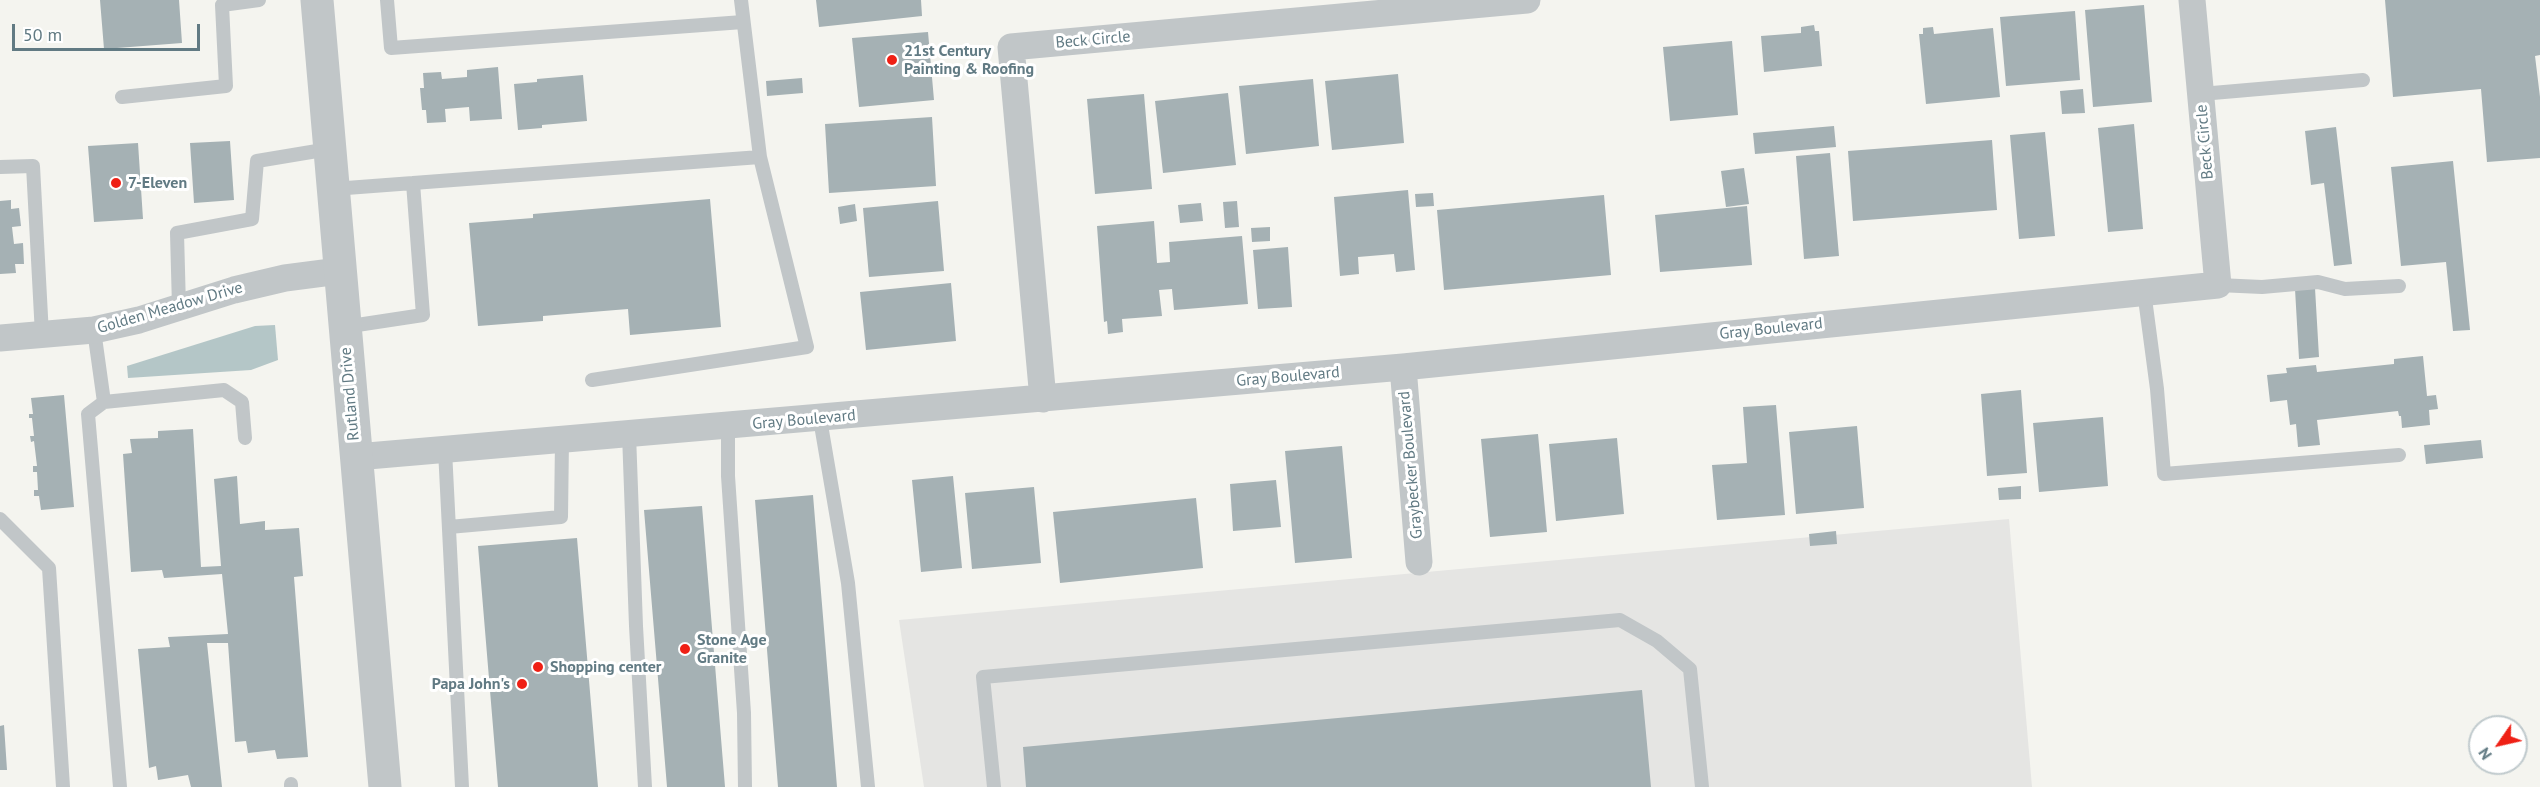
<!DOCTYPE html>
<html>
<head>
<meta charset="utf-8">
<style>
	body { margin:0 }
	#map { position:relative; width:2540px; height:787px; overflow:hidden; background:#f4f4ef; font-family:"PT Sans",sans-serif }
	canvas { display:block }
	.north { position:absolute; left:2468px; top:715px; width:60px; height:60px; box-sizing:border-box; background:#fff; border:2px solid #c0cacd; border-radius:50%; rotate:236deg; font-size:16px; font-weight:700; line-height:24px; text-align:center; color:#617a83 }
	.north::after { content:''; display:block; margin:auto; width:21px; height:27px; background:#ef2015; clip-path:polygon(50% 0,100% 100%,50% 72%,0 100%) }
	.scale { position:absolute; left:12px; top:24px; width:188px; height:27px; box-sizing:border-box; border:3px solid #617a83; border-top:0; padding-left:8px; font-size:18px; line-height:21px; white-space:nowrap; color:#617a83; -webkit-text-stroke:4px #fff; paint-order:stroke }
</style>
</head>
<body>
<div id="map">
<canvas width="2540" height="787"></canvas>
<div class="north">N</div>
<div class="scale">50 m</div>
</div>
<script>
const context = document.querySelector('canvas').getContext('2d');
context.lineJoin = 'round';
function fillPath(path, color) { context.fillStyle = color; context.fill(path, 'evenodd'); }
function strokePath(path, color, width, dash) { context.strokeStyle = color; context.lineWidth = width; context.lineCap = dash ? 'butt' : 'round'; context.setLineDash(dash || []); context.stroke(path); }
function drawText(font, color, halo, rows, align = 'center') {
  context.font = font + ' "PT Sans",sans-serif'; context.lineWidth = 6; context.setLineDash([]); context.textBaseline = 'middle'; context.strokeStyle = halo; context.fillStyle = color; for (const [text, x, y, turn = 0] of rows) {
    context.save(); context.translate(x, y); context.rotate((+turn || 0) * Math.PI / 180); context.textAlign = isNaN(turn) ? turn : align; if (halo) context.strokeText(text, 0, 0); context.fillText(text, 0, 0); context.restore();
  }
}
const built = new Path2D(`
	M 2009,519 L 2032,787 L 924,787 L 899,620 Z`);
const water = new Path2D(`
	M 275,325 L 278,360 L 251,370 L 128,378 L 127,366 L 255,326 Z`);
const building = new Path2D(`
	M 100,0 L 179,0 L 182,43 L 104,49 Z
	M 816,0 L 921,0 L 922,16 L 819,27 Z
	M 2385,0 L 2540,0 L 2540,55 L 2535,56 L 2540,97 L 2540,158 L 2487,162 L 2481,89 L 2393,97 Z
	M 2144,5 L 2152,102 L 2093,107 L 2085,10 Z
	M 2075,11 L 2080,80 L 2006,86 L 2000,17 Z
	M 1814,25 L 1815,31 L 1819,31 L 1822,66 L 1764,72 L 1761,36 L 1801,33 L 1801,27 Z
	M 1933,27 L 1934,34 L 1993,28 L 2000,97 L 1926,104 L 1919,34 L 1923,34 L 1923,28 Z
	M 928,32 L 934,100 L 859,107 L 852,38 Z
	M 1732,41 L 1738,115 L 1670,121 L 1663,47 Z
	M 498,67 L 502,119 L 470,121 L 469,107 L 445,109 L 446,122 L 427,123 L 426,110 L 422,110 L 420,88 L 424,88 L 423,73 L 441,72 L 442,79 L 467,77 L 467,70 Z
	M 1398,74 L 1404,143 L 1332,150 L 1325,81 Z
	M 583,75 L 587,121 L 542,125 L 542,128 L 518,130 L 514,84 L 537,82 L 537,79 Z
	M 802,78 L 803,93 L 767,96 L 766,81 Z
	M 1313,79 L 1319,146 L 1246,154 L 1239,86 Z
	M 2083,89 L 2085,113 L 2062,114 L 2060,91 Z
	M 1228,93 L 1236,165 L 1163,173 L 1155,101 Z
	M 1144,94 L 1152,189 L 1095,194 L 1087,99 Z
	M 932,117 L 936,186 L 829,193 L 825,124 Z
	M 2134,124 L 2143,229 L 2108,232 L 2098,128 Z
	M 1834,126 L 1836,147 L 1755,154 L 1753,133 Z
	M 2336,127 L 2352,264 L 2334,266 L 2324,183 L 2311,185 L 2305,131 Z
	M 2045,132 L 2055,236 L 2019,239 L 2010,135 Z
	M 1992,140 L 1997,210 L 1853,221 L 1848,151 Z
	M 230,141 L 234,200 L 194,203 L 190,143 Z
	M 138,143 L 143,219 L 94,222 L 88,146 Z
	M 1830,153 L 1839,256 L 1804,259 L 1796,156 Z
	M 2453,161 L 2470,330 L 2453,331 L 2446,262 L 2401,266 L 2391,167 Z
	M 1744,168 L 1749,204 L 1726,207 L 1721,171 Z
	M 1408,190 L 1415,270 L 1396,272 L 1394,254 L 1358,257 L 1359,274 L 1340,276 L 1334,197 Z
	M 1433,193 L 1434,206 L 1416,207 L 1415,194 Z
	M 1604,195 L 1611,275 L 1444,290 L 1437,210 Z
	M 710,199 L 721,327 L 630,335 L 628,309 L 543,316 L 543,321 L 478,326 L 469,223 L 533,218 L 533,214 Z
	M 11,200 L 11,209 L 19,208 L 21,226 L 12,227 L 14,244 L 23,243 L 24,264 L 15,264 L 16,273 L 0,274 L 0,201 Z
	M 938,201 L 944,271 L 869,277 L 863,208 Z
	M 1237,201 L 1239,227 L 1225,228 L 1223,202 Z
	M 1201,203 L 1203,221 L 1180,223 L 1178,205 Z
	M 855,204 L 857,221 L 840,224 L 838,207 Z
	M 1747,206 L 1752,265 L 1660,272 L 1655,215 Z
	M 1154,221 L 1157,263 L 1170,262 L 1169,242 L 1242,236 L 1248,304 L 1174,310 L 1172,289 L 1159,290 L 1162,316 L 1122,319 L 1123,332 L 1108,334 L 1107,321 L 1104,322 L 1097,226 Z
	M 1270,227 L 1270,241 L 1252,242 L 1251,228 Z
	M 1288,247 L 1292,307 L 1258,309 L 1253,250 Z
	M 951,283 L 956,341 L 866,350 L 860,292 Z
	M 2315,288 L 2319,357 L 2299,359 L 2295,289 Z
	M 2423,356 L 2427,396 L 2436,395 L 2438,409 L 2429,410 L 2430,425 L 2402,428 L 2401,416 L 2399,416 L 2398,411 L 2317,420 L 2320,445 L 2298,447 L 2296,424 L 2290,425 L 2287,400 L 2270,402 L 2267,375 L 2287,373 L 2286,368 L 2316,365 L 2317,372 L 2394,364 L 2394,359 Z
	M 2021,390 L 2027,473 L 1987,476 L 1981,394 Z
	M 64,395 L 74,507 L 41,510 L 39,496 L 34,496 L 34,490 L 38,490 L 37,472 L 33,472 L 33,466 L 37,466 L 34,441 L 31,442 L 30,436 L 34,436 L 32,418 L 29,418 L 29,414 L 33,414 L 31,398 Z
	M 1776,405 L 1785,515 L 1717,520 L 1712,465 L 1747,463 L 1743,407 Z
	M 2103,417 L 2108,486 L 2039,492 L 2033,423 Z
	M 1857,426 L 1864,508 L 1796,514 L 1789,432 Z
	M 193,429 L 201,567 L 221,566 L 214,479 L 237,476 L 240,524 L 265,521 L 265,530 L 299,528 L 303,576 L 294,577 L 308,757 L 277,759 L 275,750 L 248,753 L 246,741 L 235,742 L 228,643 L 207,643 L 222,787 L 191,787 L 188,775 L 158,780 L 156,766 L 149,768 L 138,649 L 170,647 L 168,637 L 228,634 L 222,574 L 164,578 L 162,570 L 131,572 L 123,454 L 132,453 L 130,439 L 158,438 L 158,431 Z
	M 1538,434 L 1547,532 L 1490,537 L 1481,439 Z
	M 1617,438 L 1624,514 L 1556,521 L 1549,444 Z
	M 2481,440 L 2483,458 L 2426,464 L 2424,445 Z
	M 1342,446 L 1352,558 L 1295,563 L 1285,451 Z
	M 953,476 L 962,568 L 921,572 L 912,480 Z
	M 1276,480 L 1281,527 L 1233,531 L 1230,484 Z
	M 2021,486 L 2021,499 L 1999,500 L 1998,488 Z
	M 1034,487 L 1041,563 L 972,569 L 965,493 Z
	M 813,495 L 837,787 L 778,787 L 755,500 Z
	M 1196,498 L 1203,568 L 1060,583 L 1053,512 Z
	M 702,506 L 725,787 L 667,787 L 644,510 Z
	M 1836,531 L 1837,544 L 1810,546 L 1809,534 Z
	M 577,538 L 598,787 L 498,787 L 478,546 Z
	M 1642,690 L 1651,787 L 1026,787 L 1023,747 Z
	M 4,725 L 7,770 L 0,770 L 0,726 Z`);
const service = new Path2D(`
	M 387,0 L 391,48 L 743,22
	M 2201,94 L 2363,80
	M 122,97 L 226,86 L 222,5 L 259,0
	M 0,167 L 33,166 L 42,335
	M 333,189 L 760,157 L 741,0
	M 2218,285 L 2262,287 L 2318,282 L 2345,289 L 2399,286
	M 2144,291 L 2157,389 L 2164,474 L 2399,455
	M 179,307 L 177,233 L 252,219 L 257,161 L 329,149
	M 344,327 L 423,315 L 413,183
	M 94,330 L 104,402 L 224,390 L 242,402 L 245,438
	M 592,380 L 807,347 L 760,157
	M 104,402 L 88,414 L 120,787
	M 820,419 L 848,583 L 868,787
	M 728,426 L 728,476 L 744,713 L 745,787
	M 629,434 L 636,626 L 645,787
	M 445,450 L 462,787
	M 0,519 L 49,568 L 63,787
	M 449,527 L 561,517 L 562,440
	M 291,784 L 291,787
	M 994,787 L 983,677 L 1620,620 L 1657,641 L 1690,669 L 1702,787`);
const minor = new Path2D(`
	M 0,338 L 94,330 L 139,320 L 234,290 L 285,278 L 339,271
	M 1403,367 L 1419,562
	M 1043,399 L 1011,47 L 1527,0
	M 356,457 L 1403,367 L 2218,285 L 2192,0`);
const tertiary = new Path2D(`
	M 317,0 L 385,787`);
const markers = [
	[892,60,6,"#ef2015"],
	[116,183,6,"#ef2015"],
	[685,649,6,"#ef2015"],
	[538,667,6,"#ef2015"],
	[522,684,6,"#ef2015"]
];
const streetNames = [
	["Beck Circle",1093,40,-5],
	["Beck Circle",2205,142,-95],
	["Golden Meadow Drive",170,308,-16],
	["Gray Boulevard",1771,329,-6],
	["Gray Boulevard",1288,377,-5],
	["Rutland Drive",350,394,-95],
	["Gray Boulevard",804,420,-5],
	["Graybecker Boulevard",1411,465,-95]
];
const poiNames = [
	["21st Century",904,51],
	["Painting & Roofing",904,69],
	["7-Eleven",128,183],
	["Stone Age",697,640],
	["Granite",697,658],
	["Shopping center",550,667],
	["Papa John's",510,684,"right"]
];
fillPath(built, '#e5e5e3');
fillPath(water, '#b4c6c7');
fillPath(building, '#a5b1b4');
strokePath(service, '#c1c6c8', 14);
strokePath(minor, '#c1c6c8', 27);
strokePath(tertiary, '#c1c6c8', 33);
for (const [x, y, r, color] of markers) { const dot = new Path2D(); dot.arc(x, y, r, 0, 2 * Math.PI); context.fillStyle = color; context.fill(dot); strokePath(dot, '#fff', 2); }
drawText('16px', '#617a83', '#fff', streetNames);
drawText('bold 16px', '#617a83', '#fff', poiNames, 'left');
</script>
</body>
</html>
